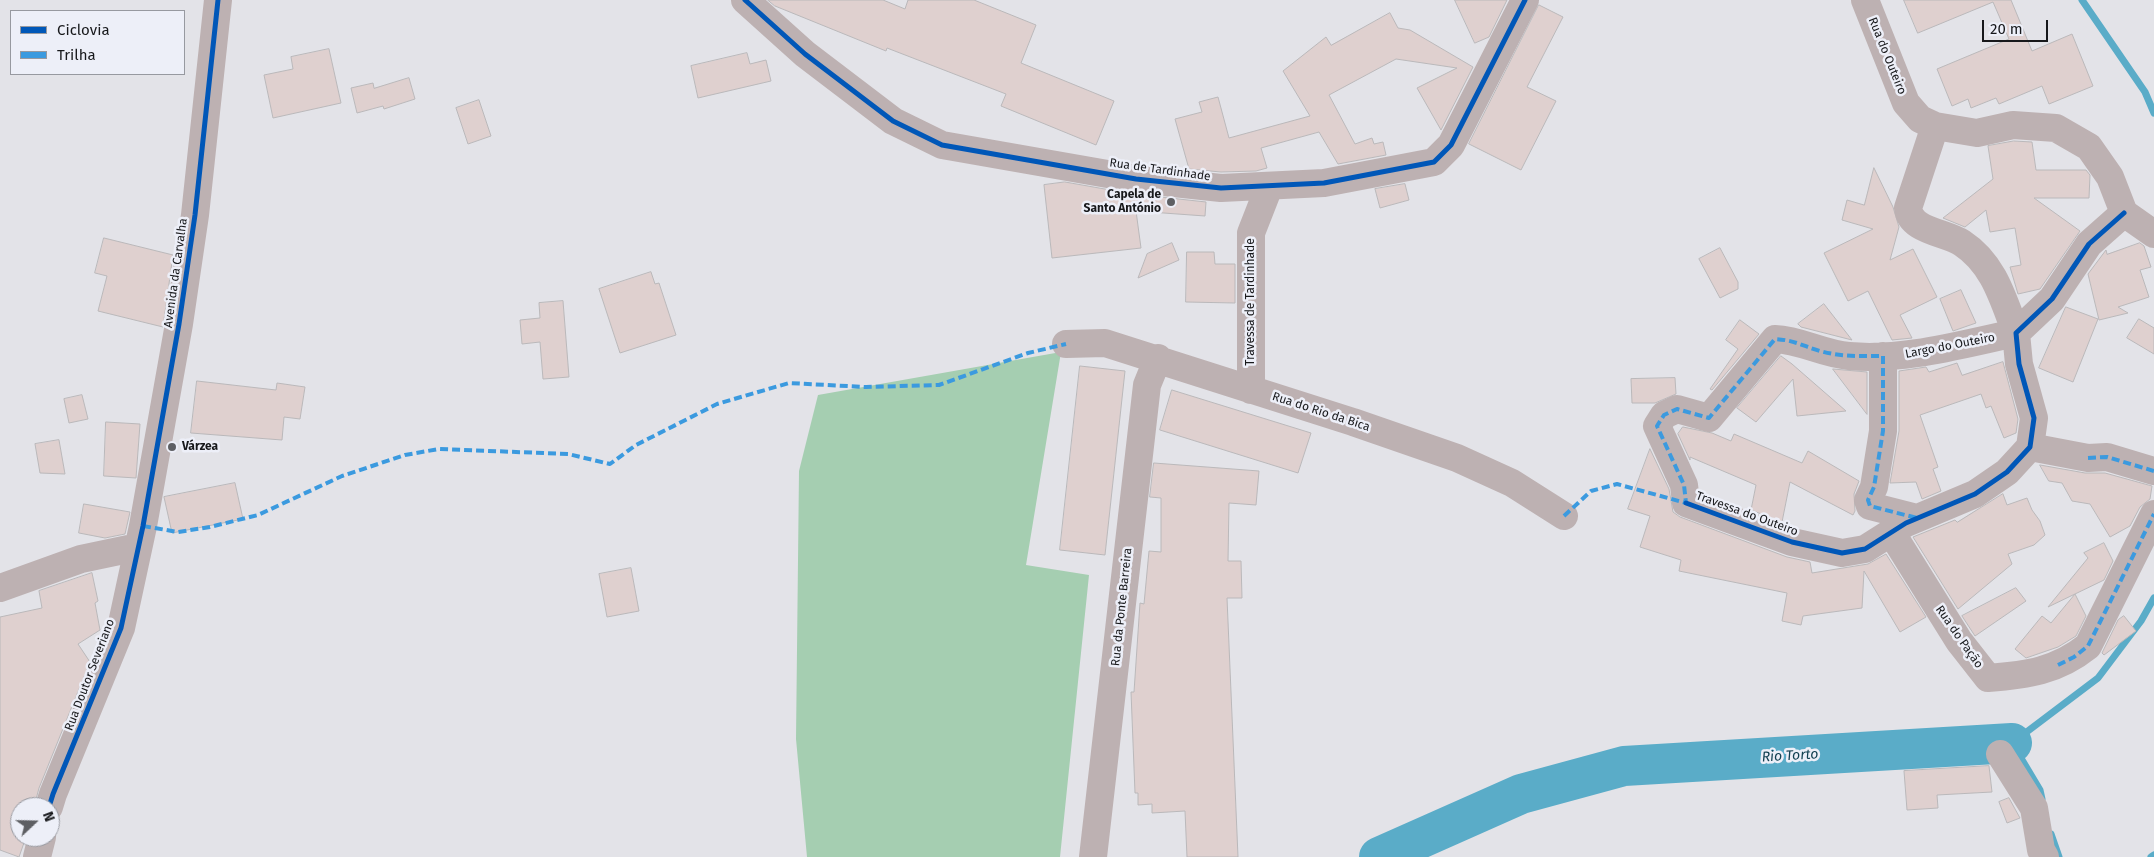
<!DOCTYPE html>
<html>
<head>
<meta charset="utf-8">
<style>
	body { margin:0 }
	#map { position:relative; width:2154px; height:857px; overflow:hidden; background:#e3e3e8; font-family:"Fira Sans",sans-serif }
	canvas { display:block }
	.legend { position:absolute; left:10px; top:10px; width:175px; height:65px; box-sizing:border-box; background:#edeff8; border:1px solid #9799a0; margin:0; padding:6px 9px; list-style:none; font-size:15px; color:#17181b }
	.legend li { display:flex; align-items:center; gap:10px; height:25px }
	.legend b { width:25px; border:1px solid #9799a0 }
	.north { position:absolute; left:10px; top:797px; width:50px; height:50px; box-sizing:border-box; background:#edeff8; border:1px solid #9799a0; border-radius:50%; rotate:69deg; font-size:14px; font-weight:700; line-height:20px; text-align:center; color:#17181b }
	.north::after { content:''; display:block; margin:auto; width:18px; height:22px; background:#5e5f63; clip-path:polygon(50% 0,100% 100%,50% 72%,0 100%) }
	.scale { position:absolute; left:1982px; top:20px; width:66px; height:22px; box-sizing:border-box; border:2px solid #17181b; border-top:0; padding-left:6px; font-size:15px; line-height:18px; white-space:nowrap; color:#17181b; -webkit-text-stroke:4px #edeff8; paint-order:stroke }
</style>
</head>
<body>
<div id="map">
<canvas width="2154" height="857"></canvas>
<ul class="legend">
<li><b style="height:6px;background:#0057b8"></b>Ciclovia</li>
<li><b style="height:6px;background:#3b9adf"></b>Trilha</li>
</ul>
<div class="north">N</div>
<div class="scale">20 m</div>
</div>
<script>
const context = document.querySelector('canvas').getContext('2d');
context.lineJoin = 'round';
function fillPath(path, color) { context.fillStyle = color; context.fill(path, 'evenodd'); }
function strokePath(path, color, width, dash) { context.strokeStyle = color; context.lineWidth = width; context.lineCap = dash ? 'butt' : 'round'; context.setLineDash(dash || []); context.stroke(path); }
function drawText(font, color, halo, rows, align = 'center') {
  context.font = font + ' "Fira Sans",sans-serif'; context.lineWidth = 5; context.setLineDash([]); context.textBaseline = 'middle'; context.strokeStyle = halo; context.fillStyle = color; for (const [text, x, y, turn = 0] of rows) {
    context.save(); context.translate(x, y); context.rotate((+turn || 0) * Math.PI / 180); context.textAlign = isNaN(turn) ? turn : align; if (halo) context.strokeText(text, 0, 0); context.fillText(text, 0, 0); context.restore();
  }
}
const forest = new Path2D(`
	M 1061,352 L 1026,565 L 1089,575 L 1060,857 L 807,857 L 796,739 L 799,471 L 818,395 Z`);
const stream = new Path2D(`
	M 2082,0 L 2145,92 L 2154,113
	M 2042,799 L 2040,790 L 2012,743 L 2098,678 L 2141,621 L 2154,598
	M 2051,834 L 2059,857
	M 2151,857 L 2154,855`);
const river = new Path2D(`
	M 1379,857 L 1521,794 L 1624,766 L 2012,743`);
const building = new Path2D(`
	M 768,0 L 883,0 L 905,9 L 908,0 L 974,0 L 1036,25 L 1021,63 L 1114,101 L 1096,145 L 1001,106 L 1006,94 L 887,48 L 886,51 L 775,6 Z
	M 1455,0 L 1507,0 L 1489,37 L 1475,43 Z
	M 1904,0 L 2011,0 L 2032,51 L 2072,34 L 2093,86 L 2049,104 L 2042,86 L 1999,104 L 1996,98 L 1971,108 L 1968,99 L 1952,106 L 1937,69 L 2009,39 L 1993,2 L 1918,33 Z
	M 1539,5 L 1563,17 L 1527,87 L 1556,101 L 1521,170 L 1469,144 Z
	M 1390,13 L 1398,28 L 1410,30 L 1473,67 L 1441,130 L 1417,88 L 1457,68 L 1396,59 L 1329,95 L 1355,144 L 1372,138 L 1374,144 L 1383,142 L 1386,155 L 1338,164 L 1319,132 L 1261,148 L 1267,168 L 1256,171 L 1221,172 L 1189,169 L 1175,119 L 1202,112 L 1199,102 L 1218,97 L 1229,138 L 1310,116 L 1283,71 L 1326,37 L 1331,45 Z
	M 329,49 L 341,103 L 273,118 L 264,75 L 293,69 L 291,57 Z
	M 747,53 L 750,64 L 766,60 L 771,81 L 698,98 L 691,66 Z
	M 409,78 L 415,99 L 384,109 L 383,106 L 357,113 L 351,88 L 373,83 L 374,88 Z
	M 479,100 L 491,136 L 468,144 L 456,108 Z
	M 2014,141 L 2032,142 L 2036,170 L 2086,170 L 2090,175 L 2089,198 L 2034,198 L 2080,231 L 2040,289 L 2018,294 L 2010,267 L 2021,265 L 2015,228 L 1990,232 L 1986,210 L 1965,227 L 1943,218 L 1993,179 L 1988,146 Z
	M 1874,168 L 1893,207 L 1899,227 L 1890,260 L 1913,249 L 1937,297 L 1900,315 L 1912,338 L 1892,340 L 1868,291 L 1848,301 L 1824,253 L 1873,229 L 1842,220 L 1847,200 L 1864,205 Z
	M 1065,182 L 1133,194 L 1206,202 L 1205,216 L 1136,211 L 1141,248 L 1052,258 L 1044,185 Z
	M 1405,184 L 1409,200 L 1380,208 L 1375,189 Z
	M 104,238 L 173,255 L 163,327 L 98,311 L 107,276 L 95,273 Z
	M 1172,243 L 1179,260 L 1138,278 L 1147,254 Z
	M 2140,243 L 2144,246 L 2151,267 L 2140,270 L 2149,297 L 2118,307 L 2128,313 L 2099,320 L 2088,274 L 2106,250 L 2107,254 Z
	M 1720,248 L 1738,282 L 1738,289 L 1720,298 L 1699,259 Z
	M 1187,252 L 1214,252 L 1215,264 L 1235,264 L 1235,303 L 1186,302 Z
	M 651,272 L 655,284 L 659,283 L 676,335 L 620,353 L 599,289 Z
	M 1961,290 L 1976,323 L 1953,331 L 1940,299 Z
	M 563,301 L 569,377 L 543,379 L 540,342 L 522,344 L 520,320 L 540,318 L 539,303 Z
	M 1824,304 L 1852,340 L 1801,327 L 1798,324 Z
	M 2066,307 L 2098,319 L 2073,382 L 2039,368 Z
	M 2139,319 L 2154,328 L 2154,354 L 2127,338 Z
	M 1740,320 L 1759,334 L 1712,390 L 1710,389 L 1738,349 L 1726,340 Z
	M 1781,356 L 1792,364 L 1846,411 L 1797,416 L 1793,379 L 1756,422 L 1737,408 Z
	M 2003,362 L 2018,419 L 2016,433 L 2004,438 L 1991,406 L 1986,408 L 1981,394 L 1920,415 L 1938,467 L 1933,469 L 1941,491 L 1922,499 L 1916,482 L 1890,483 L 1899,431 L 1899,371 L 1926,367 L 1929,372 L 1957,363 L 1962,375 Z
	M 1080,366 L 1125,371 L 1105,555 L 1060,550 Z
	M 1833,369 L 1867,372 L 1867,414 Z
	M 1675,378 L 1676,394 L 1655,403 L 1632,403 L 1631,379 Z
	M 197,381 L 276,390 L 277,383 L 305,387 L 300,419 L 284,417 L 282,440 L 191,433 Z
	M 1172,390 L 1311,433 L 1298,473 L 1160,430 Z
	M 82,395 L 88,419 L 69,423 L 64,399 Z
	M 106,422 L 140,424 L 136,478 L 104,476 Z
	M 1683,427 L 1712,433 L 1731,441 L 1734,434 L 1802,463 L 1808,451 L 1859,481 L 1854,494 L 1855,511 L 1853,515 L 1790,482 L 1782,522 L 1751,510 L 1756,485 L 1690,457 L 1690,460 L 1678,434 Z
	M 59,440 L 65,474 L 40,473 L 35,444 Z
	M 1650,449 L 1669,489 L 1673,512 L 1680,517 L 1787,557 L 1810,562 L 1812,573 L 1868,564 L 1886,554 L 1926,617 L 1900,632 L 1864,571 L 1862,608 L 1803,616 L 1801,625 L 1782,621 L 1787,593 L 1679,571 L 1681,560 L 1640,547 L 1650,516 L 1628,509 Z
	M 1154,463 L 1259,471 L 1256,505 L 1229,503 L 1228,561 L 1241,561 L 1242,598 L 1227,598 L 1238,857 L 1187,857 L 1185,811 L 1152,813 L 1152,804 L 1138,805 L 1138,793 L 1135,793 L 1131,692 L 1134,692 L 1140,603 L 1144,604 L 1149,551 L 1161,552 L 1161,498 L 1150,497 Z
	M 2040,465 L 2085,473 L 2105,473 L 2152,486 L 2150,499 L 2140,507 L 2130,526 L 2110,537 L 2090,504 L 2072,501 L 2062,483 L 2049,481 Z
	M 235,483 L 243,519 L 172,533 L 164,497 Z
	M 2003,494 L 2007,505 L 2027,498 L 2032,510 L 2040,521 L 2045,535 L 2034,545 L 2008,554 L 2012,564 L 1958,609 L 1913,537 L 1955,520 L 1957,522 Z
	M 84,504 L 130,512 L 125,534 L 105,538 L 79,533 Z
	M 2104,543 L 2113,561 L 2104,580 L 2075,594 L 2086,616 L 2076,636 L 2058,647 L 2026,658 L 2015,649 L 2042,616 L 2051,623 L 2075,594 L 2048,607 L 2088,558 L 2084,553 Z
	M 631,568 L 639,611 L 607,617 L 599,574 Z
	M 92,573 L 98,601 L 95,603 L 100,630 L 78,644 L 90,662 L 39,788 L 34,807 L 20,807 L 20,837 L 26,837 L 19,857 L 0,850 L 0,617 L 42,608 L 39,591 Z
	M 2016,588 L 2026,601 L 1975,636 L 1962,616 Z
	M 2124,616 L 2136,631 L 2104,655 L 2102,653 L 2118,620 Z
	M 1989,766 L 1992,792 L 1937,795 L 1938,808 L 1907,810 L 1904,771 Z
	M 2009,798 L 2020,818 L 2007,823 L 1999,802 Z`);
const minor = new Path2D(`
	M 745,0 L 805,54 L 893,121 L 942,145 L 1136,179 L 1221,188 L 1324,183 L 1434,162 L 1451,145 L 1525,0
	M 1865,0 L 1906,103 L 1920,119 L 1935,126 L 1977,133 L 2013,125 L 2056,128 L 2089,147 L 2110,177 L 2124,213 L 2154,234
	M 1935,126 L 1908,208 C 1910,231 1945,232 1962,243 C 1994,264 2003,299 2016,333 C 1962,344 1905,361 1849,356 C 1823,354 1801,340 1775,339 L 1709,418 L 1677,409 L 1664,415 L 1657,426 L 1684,485 L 1686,503 L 1792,542 L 1842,553 L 1865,549 L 1906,523 L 1975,494 L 2007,472 L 2030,447 L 2034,418 L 2019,364 L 2016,333 L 2052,299 L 2089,244 L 2124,213
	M 1066,344 L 1105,343 L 1353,422 L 1457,458 L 1512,483 L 1564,516
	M 1883,356 L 1883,431 L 1874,487 L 1868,500 L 1870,506 L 1917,518
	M 1251,390 L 1251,233 L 1269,187
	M 2030,447 L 2088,458 L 2107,457 L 2154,471
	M 1891,532 L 1959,641 L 1988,678 C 2027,675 2057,671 2088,646 L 2154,514
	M 0,588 L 81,559 L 138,547
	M 2000,754 L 2034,808 L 2041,850 L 2045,857
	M 49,807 L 53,794 L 121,628 L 143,526 L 179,324 L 195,215 L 218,0
	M 37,857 L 42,837
	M 1093,857 L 1147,385 L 1158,358`);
const quiet = new Path2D(`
	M 2088,458 L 2107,457 L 2154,471
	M 1564,516 L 1591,491 L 1617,484 L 1686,503 L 1684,485 L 1657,426 L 1664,415 L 1677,409 L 1709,418 L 1775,339 C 1794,340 1803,346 1820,351 C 1841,357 1862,356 1883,356 L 1883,431 L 1874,487 L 1868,500 L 1870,506 L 1917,518
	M 143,526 L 178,532 L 210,527 L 258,515 L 342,476 L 405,455 L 439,449 L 568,454 L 610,464 L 636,445 L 717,404 L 789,383 L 866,387 L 939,385 L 1028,353 L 1066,344
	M 2058,665 L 2074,657 L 2088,646 L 2154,514`);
const cycleway = new Path2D(`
	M 745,0 L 805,54 L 893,121 L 942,145 L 1136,179 L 1221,188 L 1324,183 L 1434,162 L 1451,145 L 1525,0
	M 1686,503 L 1792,542 L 1842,553 L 1865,549 L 1906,523 L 1975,494 L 2007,472 L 2030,447 L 2034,418 L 2019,364 L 2016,333 L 2052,299 L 2089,244 L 2124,213
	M 49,807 L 53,794 L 121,628 L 143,526 L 179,324 L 195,215 L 218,0`);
const markers = [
	[1171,202,5,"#5e5f63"],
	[172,447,5,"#5e5f63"]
];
const streetNames = [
	["Rua do Outeiro",1887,56,68],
	["Rua de Tardinhade",1160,170,8],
	["Avenida da Carvalha",176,273,-82],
	["Travessa de Tardinhade",1251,302,-90],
	["Largo do Outeiro",1950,346,-11],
	["Rua do Rio da Bica",1321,412,18],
	["Travessa do Outeiro",1747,514,20],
	["Rua da Ponte Barreira",1122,607,-84],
	["Rua do Pação",1959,637,55],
	["Rua Doutor Severiano",90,675,-69]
];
const poiNames = [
	["Capela de",1161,195],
	["Santo António",1161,209],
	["Várzea",182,447,"left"]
];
const waterNames = [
	["Rio Torto",1790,756,-3]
];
fillPath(forest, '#a5ceb1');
strokePath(stream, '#5aacc8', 7);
strokePath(river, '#5aacc8', 40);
fillPath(building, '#dfd0cf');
strokePath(building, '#bab8ba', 1);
strokePath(minor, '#bdb1b2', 28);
strokePath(quiet, '#3b9adf', 4, [8, 4]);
strokePath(cycleway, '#0057b8', 5);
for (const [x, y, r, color] of markers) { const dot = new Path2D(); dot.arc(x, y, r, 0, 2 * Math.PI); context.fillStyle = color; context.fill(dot); strokePath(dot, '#edeff8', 2); }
drawText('12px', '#17181b', '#edeff8', streetNames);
drawText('bold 12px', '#17181b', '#edeff8', poiNames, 'right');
drawText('italic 14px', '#124051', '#edeff8', waterNames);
</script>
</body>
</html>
